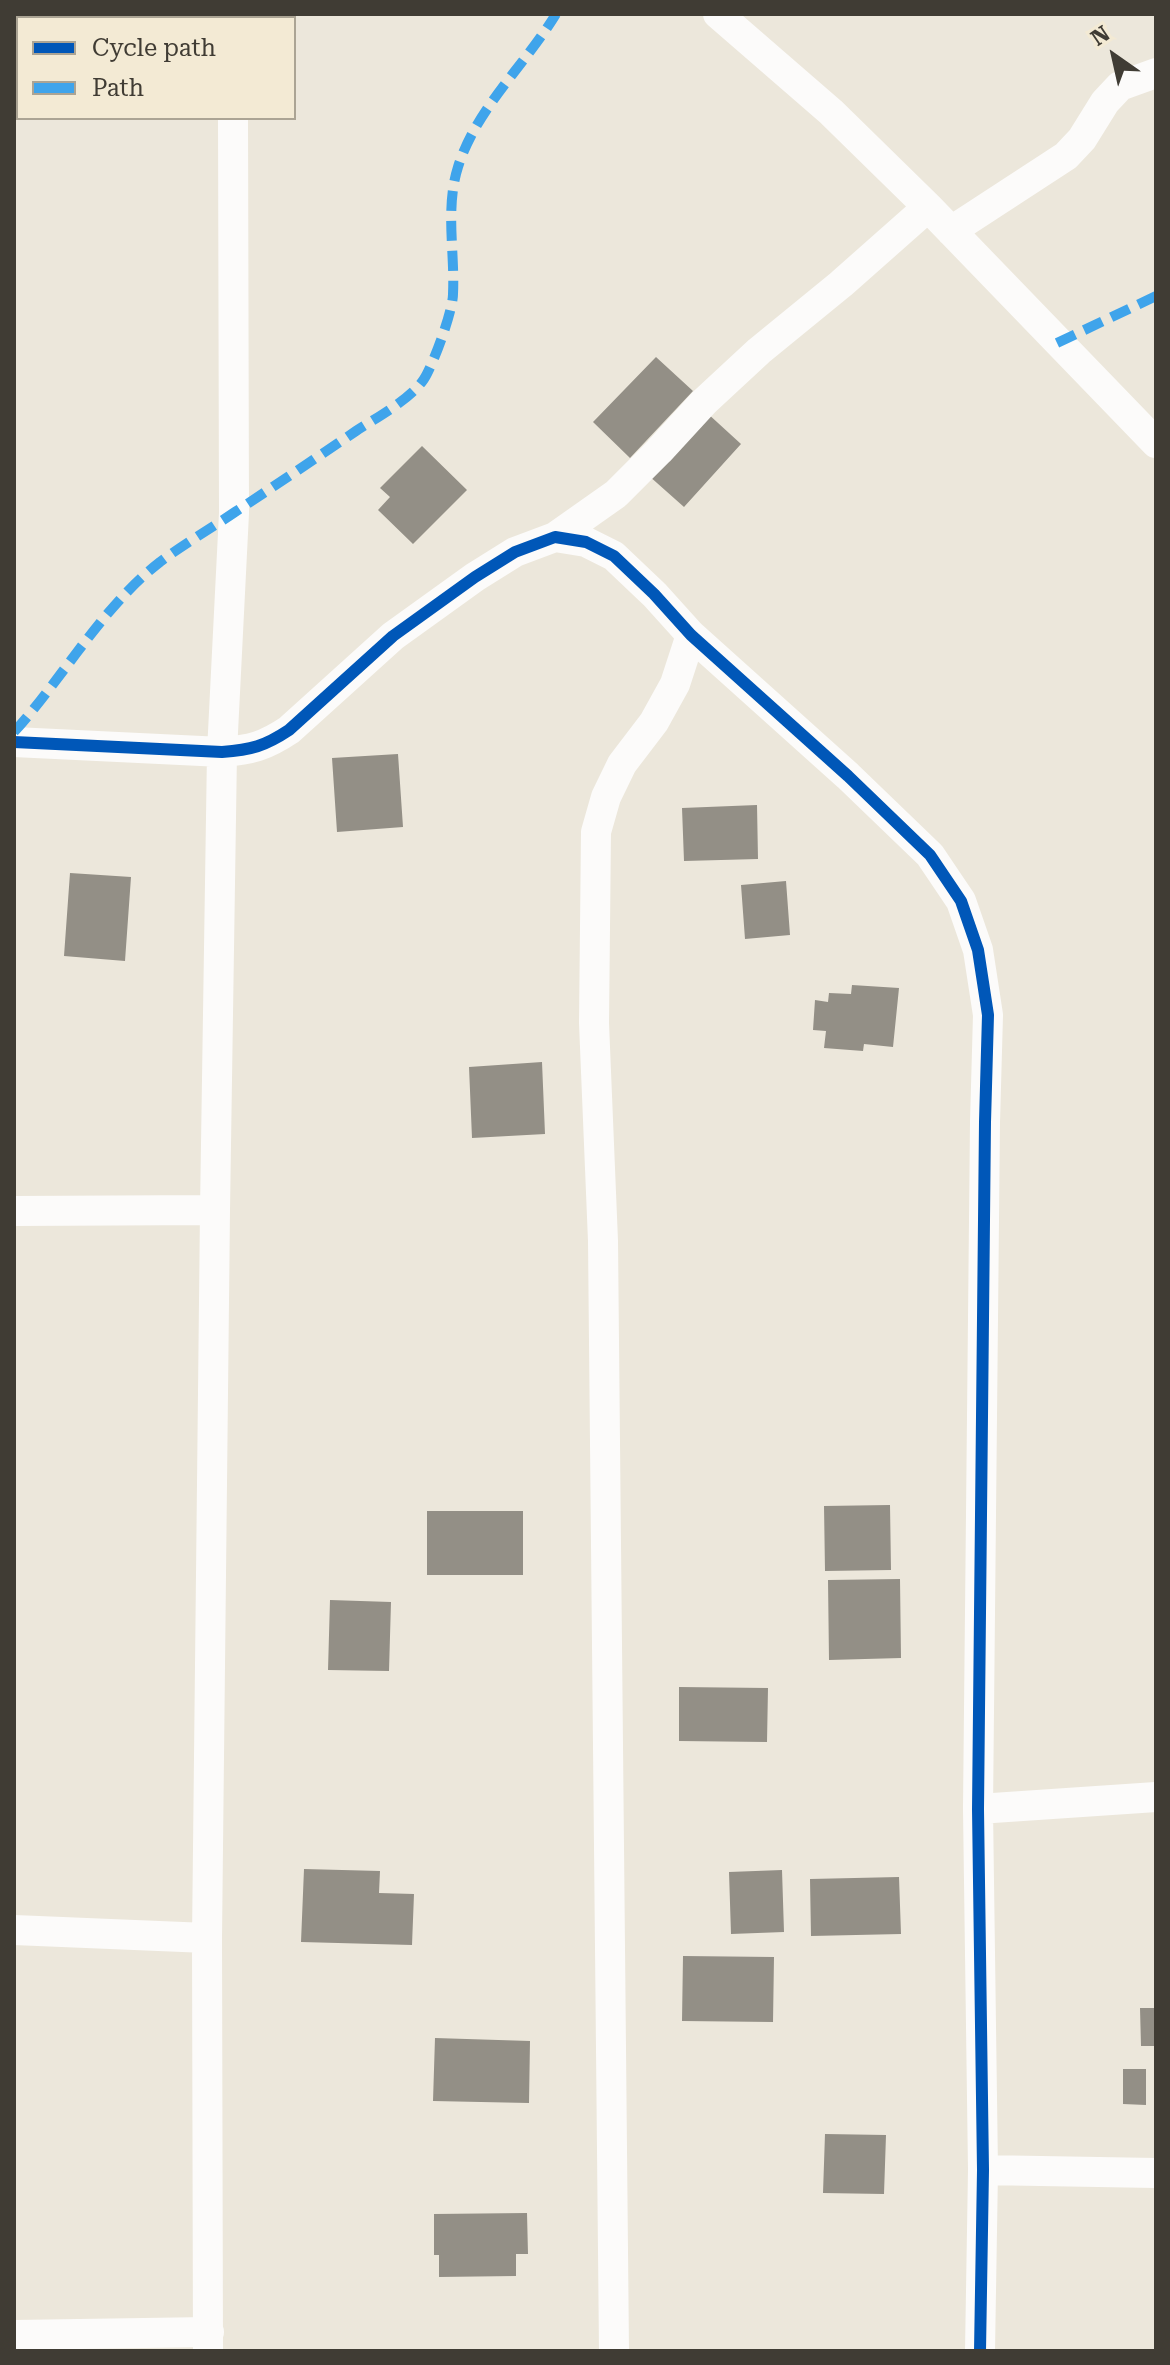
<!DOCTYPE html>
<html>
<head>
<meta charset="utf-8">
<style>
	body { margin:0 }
	#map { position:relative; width:1170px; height:2365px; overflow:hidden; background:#ece7db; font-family:"Roboto Serif",serif }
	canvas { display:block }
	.frame { position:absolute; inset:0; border:16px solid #403c34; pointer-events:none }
	.legend { position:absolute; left:16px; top:16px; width:280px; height:104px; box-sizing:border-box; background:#f3ead4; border:2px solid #aba494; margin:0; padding:10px 14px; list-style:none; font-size:24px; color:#403c34 }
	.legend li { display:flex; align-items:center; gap:16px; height:40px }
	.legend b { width:40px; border:2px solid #aba494 }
	.north { position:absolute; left:1074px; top:16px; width:80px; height:80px; -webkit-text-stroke:6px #f3ead4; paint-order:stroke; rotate:326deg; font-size:22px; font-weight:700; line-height:32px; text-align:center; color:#403c34 }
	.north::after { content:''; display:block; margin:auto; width:28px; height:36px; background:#403c34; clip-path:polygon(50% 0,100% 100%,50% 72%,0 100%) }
</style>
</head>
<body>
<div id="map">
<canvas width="1170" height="2365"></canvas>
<div class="frame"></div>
<ul class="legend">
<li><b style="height:10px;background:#0057b8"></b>Cycle path</li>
<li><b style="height:10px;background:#3fa4eb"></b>Path</li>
</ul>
<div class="north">N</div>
</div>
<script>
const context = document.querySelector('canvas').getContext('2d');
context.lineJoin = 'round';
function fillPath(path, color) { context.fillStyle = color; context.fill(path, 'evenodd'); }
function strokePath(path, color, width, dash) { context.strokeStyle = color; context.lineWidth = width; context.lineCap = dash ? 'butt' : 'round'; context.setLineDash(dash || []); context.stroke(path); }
const building = new Path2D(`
	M 656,357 L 693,391 L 630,458 L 593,422 Z
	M 706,412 L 741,444 L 684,507 L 648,475 Z
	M 422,446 L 467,490 L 413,544 L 378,510 L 390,497 L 380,488 Z
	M 398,754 L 403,827 L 337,832 L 332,758 Z
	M 757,805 L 758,859 L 684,861 L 682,808 Z
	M 70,873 L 131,877 L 125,961 L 64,956 Z
	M 786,881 L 790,935 L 745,939 L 741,885 Z
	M 852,985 L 899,988 L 893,1047 L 864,1044 L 863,1051 L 824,1048 L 826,1031 L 813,1030 L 815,1000 L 828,1002 L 829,993 L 851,994 Z
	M 542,1062 L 545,1134 L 472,1138 L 469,1067 Z
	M 890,1505 L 891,1570 L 825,1571 L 824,1506 Z
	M 427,1511 L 523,1511 L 523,1575 L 427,1575 Z
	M 900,1579 L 901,1658 L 829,1660 L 828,1580 Z
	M 330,1600 L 391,1602 L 389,1671 L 328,1670 Z
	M 679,1687 L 768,1688 L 767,1742 L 679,1741 Z
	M 304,1869 L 380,1871 L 379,1893 L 414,1894 L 412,1945 L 301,1942 Z
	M 782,1870 L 784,1932 L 731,1934 L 729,1872 Z
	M 899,1877 L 901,1934 L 811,1936 L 810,1879 Z
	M 683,1956 L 774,1957 L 773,2022 L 682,2021 Z
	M 1140,2008 L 1156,2008 L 1156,2046 L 1141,2046 Z
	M 435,2038 L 530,2041 L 529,2103 L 433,2101 Z
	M 1123,2069 L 1146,2069 L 1146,2105 L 1123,2104 Z
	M 825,2134 L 886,2135 L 884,2194 L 823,2193 Z
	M 527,2213 L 528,2254 L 516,2254 L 516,2276 L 439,2277 L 439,2255 L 434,2255 L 434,2214 Z`);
const minor = new Path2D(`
	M 233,14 L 233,18
	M 718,14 L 831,112 L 928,207 L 1156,443
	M 951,231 L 1066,156 L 1082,139 L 1105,102 L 1120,86 L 1156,73
	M 555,537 L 616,494 L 659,451 L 704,402 L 759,351 L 841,284 L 928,207
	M 14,742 L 222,752 C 251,750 265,746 289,730 L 393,636 L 475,577 L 515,552 L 555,537 L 586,542 L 614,556 L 654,594 L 691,635 L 848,776 L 930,855 L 961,901 L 978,950 L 988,1015 L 985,1122 L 978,1809 L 983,2170 L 980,2351
	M 14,1211 L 215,1210
	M 978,1809 L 1156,1797
	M 14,1930 L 207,1938
	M 983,2170 L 1156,2173
	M 14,2335 L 209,2332
	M 208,2351 L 207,1938 L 215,1210 L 222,752 L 234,513 L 233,118
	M 614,2351 L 603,1241 L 594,1023 L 596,832 L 606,797 L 622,764 L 654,722 L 675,684 L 691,635`);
const quiet = new Path2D(`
	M 1057,343 L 1156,296
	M 14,732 C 63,678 102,607 160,562 C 184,544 210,529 235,512 C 276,485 316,458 356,431 C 376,418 411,399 424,379 C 433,365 453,311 453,294 C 455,252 445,208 458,167 C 476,109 525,65 556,14`);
const cycleway = new Path2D(`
	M 14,742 L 222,752 C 251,750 265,746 289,730 L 393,636 L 475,577 L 515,552 L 555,537 L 586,542 L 614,556 L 654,594 L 691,635 L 848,776 L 930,855 L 961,901 L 978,950 L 988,1015 L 985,1122 L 978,1809 L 983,2170 L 980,2351`);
fillPath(building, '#938f86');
strokePath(minor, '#fcfbfa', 30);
strokePath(quiet, '#3fa4eb', 10, [20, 10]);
strokePath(cycleway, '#0057b8', 12);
</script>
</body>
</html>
